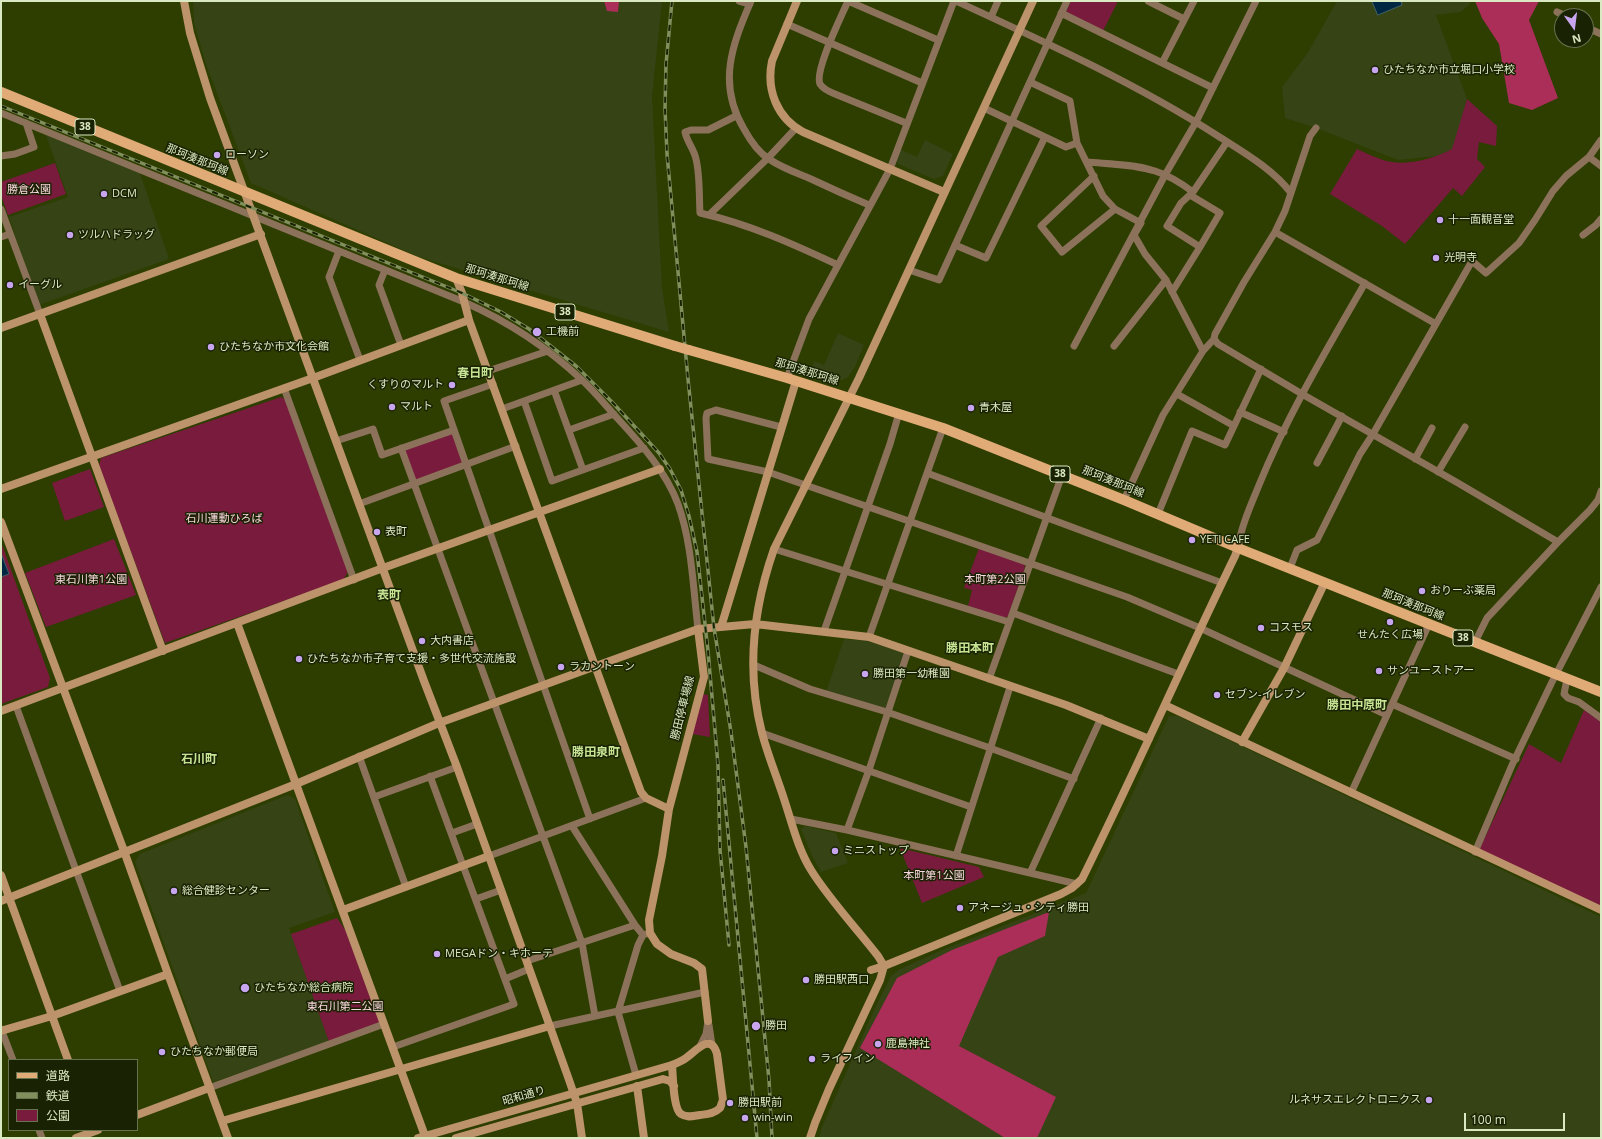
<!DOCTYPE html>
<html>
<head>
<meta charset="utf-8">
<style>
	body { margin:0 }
	#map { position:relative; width:1602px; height:1139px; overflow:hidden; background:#2d3e00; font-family:"Open Sans","Noto Sans JP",sans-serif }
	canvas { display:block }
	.frame { position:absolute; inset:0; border:2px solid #dbe9c2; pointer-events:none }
	.legend { position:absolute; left:8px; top:1059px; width:130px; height:72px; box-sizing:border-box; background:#192203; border:1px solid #67724f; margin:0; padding:5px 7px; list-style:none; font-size:12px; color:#dbe9c2 }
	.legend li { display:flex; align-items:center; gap:8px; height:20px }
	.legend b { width:20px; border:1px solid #67724f }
	.north { position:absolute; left:1554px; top:8px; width:40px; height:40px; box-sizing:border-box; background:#192203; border:1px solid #67724f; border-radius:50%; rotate:166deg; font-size:11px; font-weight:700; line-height:16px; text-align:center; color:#dbe9c2 }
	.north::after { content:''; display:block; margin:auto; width:14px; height:18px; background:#c7a6ef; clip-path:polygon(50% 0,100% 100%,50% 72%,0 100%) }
	.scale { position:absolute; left:1464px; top:1113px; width:101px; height:18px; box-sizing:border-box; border:2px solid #dbe9c2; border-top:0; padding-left:5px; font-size:12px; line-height:14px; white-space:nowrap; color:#dbe9c2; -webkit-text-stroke:3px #192203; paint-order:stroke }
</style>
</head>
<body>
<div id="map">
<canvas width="1602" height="1139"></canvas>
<div class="frame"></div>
<ul class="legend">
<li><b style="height:5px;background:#e1ab78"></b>道路</li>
<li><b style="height:5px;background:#808f5c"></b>鉄道</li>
<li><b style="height:11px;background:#791b3c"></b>公園</li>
</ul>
<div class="north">N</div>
<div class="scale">100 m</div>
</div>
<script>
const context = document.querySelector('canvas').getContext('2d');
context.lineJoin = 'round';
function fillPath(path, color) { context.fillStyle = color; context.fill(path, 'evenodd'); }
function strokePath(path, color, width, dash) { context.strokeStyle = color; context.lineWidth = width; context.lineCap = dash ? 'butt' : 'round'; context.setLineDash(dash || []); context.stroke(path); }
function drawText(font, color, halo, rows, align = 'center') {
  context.font = font + ' "Open Sans","Noto Sans JP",sans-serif'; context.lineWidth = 3; context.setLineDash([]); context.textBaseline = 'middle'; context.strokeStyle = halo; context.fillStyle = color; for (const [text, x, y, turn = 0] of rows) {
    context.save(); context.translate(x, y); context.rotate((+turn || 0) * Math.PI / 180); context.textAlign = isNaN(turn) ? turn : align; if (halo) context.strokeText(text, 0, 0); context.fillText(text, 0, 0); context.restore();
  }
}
const built = new Path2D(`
	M 193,1 L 662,1 L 652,97 L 662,288 L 669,332 L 419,257 L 251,183 L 206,64 L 194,23 Z
	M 1337,1 L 1469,1 L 1470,4 L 1461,12 L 1436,15 L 1467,99 L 1453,149 L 1438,156 L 1398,160 L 1316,128 L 1285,118 L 1282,87 L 1307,54 Z
	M 46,135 L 140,173 L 169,259 L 39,305 L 9,217 L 68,197 Z
	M 925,140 L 953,154 L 943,176 L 934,179 L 898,164 L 896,160 L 900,149 L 917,157 Z
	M 838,333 L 864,345 L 855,367 L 847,378 L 841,380 L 830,379 L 810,374 L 814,361 L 824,365 Z
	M 844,639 L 867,641 L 902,652 L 904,655 L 887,707 L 884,709 L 826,692 Z
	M 1169,716 L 1178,716 L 1601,917 L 1601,1138 L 819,1138 L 822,1127 L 874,1010 L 891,976 L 900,969 L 947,948 L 1086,893 Z
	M 287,795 L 295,799 L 335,912 L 289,928 L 329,1042 L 213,1082 L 135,862 L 140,854 Z
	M 805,826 L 836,833 L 848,863 L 821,872 L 812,856 L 801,829 Z`);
const green = new Path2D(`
	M 1071,1 L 1118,1 L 1103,31 L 1066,12 Z
	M 1467,99 L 1497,126 L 1496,146 L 1479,142 L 1477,159 L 1485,167 L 1462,196 L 1453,188 L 1405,244 L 1382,226 L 1330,194 L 1357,149 C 1366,153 1374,157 1383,160 C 1406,167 1433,159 1452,149 Z
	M 55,163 L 66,194 L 8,215 L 1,195 L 1,182 Z
	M 281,397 L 285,399 L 348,572 L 343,580 L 165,643 L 99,466 L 101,458 Z
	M 454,430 L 467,465 L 415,484 L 401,448 Z
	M 90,469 L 104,507 L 65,521 L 52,483 Z
	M 114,539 L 136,595 L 46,627 L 25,573 Z
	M 1,542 L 50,678 L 48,687 L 1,704 Z
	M 979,548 L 1024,564 L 1025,567 L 1008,616 L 1003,619 L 968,606 L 972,590 L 964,588 Z
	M 702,694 L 708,695 L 710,737 L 692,734 Z
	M 1584,710 L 1601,722 L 1601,906 L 1479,850 L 1529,744 L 1561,763 Z
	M 900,848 L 979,867 L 984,877 L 922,903 Z
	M 337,918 L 346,931 L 379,1021 L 379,1025 L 329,1042 L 291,934 Z`);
const forest = new Path2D(`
	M 604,1 L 619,1 L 618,12 L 607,11 Z
	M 1475,1 L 1539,1 L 1529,20 L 1558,98 L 1532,110 L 1509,103 L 1499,44 L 1482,18 Z
	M 1049,912 L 1045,936 L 998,957 L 959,1046 L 1056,1097 L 1037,1138 L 1005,1138 L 860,1048 L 897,978 L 952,950 Z`);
const water = new Path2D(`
	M 1372,1 L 1401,1 L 1402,5 L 1378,15 Z
	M 1,553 L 9,574 L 1,577 Z`);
const street = new Path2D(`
	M 739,1 L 750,4
	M 751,1 C 732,45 717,84 744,129 C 750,140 759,153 769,159 C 782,168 797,173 811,179 C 830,188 850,197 869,205
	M 848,1 C 842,15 814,71 820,84 C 823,89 830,92 835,94 L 906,123
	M 848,1 L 938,40
	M 956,1 C 1045,42 1135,83 1218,136 C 1243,152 1273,169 1291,193
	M 1148,1 L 1184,19
	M 1557,12 L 1566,16
	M 1061,13 L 1213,88
	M 991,17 L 998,1
	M 787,24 L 922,83
	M 1586,27 L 1601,34
	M 1162,63 L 1194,1
	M 1030,82 L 1070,101 L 1077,143 L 1103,196 L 1115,209 L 1141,223 L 1134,235 L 1145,254 L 1166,280 L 1203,351
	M 984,108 L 1066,147 L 1077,143
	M 1,113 L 464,302 C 507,321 548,348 582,380 C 595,392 607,407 619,420 C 642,445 666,472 678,504 C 692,543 693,587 698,629
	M 736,116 L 708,130 L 691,130 L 685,132 C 687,142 694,149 696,159 C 700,175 699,196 700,213 C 749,224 793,244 838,265
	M 1316,128 L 1310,136 L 1285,211 L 1275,232 L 1244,282 L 1215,334 L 1214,339 L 1218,344 L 1302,394 L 1458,483 L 1558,542
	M 1,156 L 15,154 L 34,147 L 26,123
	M 1589,157 L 1601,166
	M 1087,162 C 1109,164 1133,164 1155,171 C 1168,175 1181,183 1193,192
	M 1094,176 L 1041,226 L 1062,252 L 1115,209
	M 1190,195 L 1220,213 L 1200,247 L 1167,226 L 1181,203 L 1193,192 L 1227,142
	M 1,209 L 40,314
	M 709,215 L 768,158 L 796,128
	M 1275,232 L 1436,324
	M 1583,235 L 1596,225 L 1601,219
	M 1,237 L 10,234
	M 955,245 L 986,258 L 1045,137
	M 339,251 L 329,277 L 360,360
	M 385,270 L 379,285 L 401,345
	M 909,270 L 939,280 L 1067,1
	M 1172,292 L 1200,247
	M 1074,346 L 1165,175 L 1196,122 L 1256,1
	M 1114,346 L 1166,280
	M 488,371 L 548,351
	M 787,378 L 809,319 L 890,169 L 954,1
	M 493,384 L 444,401 L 590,819
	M 284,388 L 354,580
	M 554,390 L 583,470
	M 1177,394 L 1234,426
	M 524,401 L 552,481 L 644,448
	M 502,409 L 582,380
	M 1240,412 L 1284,432
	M 781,427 L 716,410 L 707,413 L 706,418 L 708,459 L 768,472 L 1127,597 L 1200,628 L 1387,715
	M 569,430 L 614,414
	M 336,441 L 373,429 L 382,455 L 454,430
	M 401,448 L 582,943 L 595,1016
	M 1415,459 L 1432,428
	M 1317,463 L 1342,416
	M 1438,472 L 1465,427
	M 927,473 L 1222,583
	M 1124,500 L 1163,415 L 1203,351 L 1214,339
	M 359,504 L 516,446
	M 1158,514 L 1192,431 L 1225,445 L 1261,369
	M 1238,548 C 1241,526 1251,505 1259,485 C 1288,414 1327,349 1365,283
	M 774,549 L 1009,622
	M 1290,568 L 1297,550 L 1317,540 L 1360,454 L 1373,434 L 1472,261 L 1486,273 L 1519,243 L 1535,220 L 1553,191 L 1566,176 L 1589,157 L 1601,140
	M 1013,613 L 1178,674
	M 824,631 L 890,444 L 899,413
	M 869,637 L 943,428
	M 1475,642 L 1487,618 L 1558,542 L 1590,510 L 1598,500 L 1601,491
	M 754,665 L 810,689 L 887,712 L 990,748 L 1074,779
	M 989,679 L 1062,475
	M 1567,679 L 1564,694 L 1568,698 L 1579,702 L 1601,718
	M 1392,704 L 1516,759
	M 16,706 L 120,991
	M 762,733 L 971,807
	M 359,756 L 406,887
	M 1351,793 L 1429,624
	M 374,797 L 457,767
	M 791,819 L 847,830 L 1077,884
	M 572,826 L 635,925 L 643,935
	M 847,830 L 869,770 L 908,651
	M 452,833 L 477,824
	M 1475,852 L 1512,765 L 1552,682 L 1601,587
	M 489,856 L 646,798
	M 956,856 L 1010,687
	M 1030,873 L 1101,718
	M 476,899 L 501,890
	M 527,961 L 635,925
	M 505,979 L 529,969
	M 709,1025 L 712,1045
	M 550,1026 L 705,992
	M 1,1029 L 13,1060
	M 700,1046 L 706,1034 L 708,1021
	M 393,1047 L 514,1004 L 430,776
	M 636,1075 L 618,1012 L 638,945 L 643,935 L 650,933
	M 209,1088 L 384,1024
	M 39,1130 L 42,1138`);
const secondary = new Path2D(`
	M 184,1 L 190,33 L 210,98 L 424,681 L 457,767 L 568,1077 L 577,1103 L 582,1138
	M 797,1 L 772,61 C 766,90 777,118 803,132 L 944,192
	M 456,278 L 462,293 L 469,320 L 641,792 L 646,798 L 669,809
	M 40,314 L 163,651
	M 1,328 L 261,234
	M 1,489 L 313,378 L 469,320
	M 1,522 L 124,851 L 168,974 L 228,1138
	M 237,623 L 425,1136
	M 721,627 L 796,381
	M 698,629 L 704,677 L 669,809 L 662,856 L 649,920 L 650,933 L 657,944 L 671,954 L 694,963 L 702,969 L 708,1021
	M 1165,705 L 1601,910
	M 1,711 L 383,568 L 660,469
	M 1242,742 L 1284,668 L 1325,582
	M 1,875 L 68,1060
	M 1,901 L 296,784 L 439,723 L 698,629 L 755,624 L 869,637 L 1066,705 L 1149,739
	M 343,910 L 489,856
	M 871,970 L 884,966 L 1061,894 L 1072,888 L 1082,879 C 1135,772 1183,663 1235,556 L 1238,548
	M 1,1031 L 52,1016 L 168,974
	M 637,1086 L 644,1138
	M 137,1115 L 209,1088
	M 222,1121 L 550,1026
	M 76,1138 L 98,1130
	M 418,1138 L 672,1065 C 677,1063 682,1061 686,1058 C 696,1051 711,1032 717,1054 L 723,1100 L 720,1108 C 714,1114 707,1114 700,1115 C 693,1116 687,1118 681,1114 C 673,1109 673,1075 672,1065
	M 456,1138 L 663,1079 L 670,1081 L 674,1086
	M 810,1138 L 815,1123 L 829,1089 L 880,980 L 884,966 L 878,956 C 857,929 829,899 811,870 C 798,849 792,823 784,799 C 777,777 768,756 762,733 C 746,671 753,609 774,549 L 859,378 L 1033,1`);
const primary = new Path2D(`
	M 1,92 L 456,278 L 675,346
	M 689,350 L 787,378 L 943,428 L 1124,500 L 1238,548 L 1429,624 L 1601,692`);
const rail = new Path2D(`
	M 672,1 L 666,64 L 665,109 L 667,154 L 688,379 L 714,628 L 731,732 L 746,847 L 769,1080 L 772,1138
	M 1,106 L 462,293 L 501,312 L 529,329 L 576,366 L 612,402 L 659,453 L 670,469 L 681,490 L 689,516 L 697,552 L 708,651 L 718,765 L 720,850 L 729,945
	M 723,780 L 757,1138`);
const primaryBridge = new Path2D(`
	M 675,346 L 689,350`);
const markers = [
	[1375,70,4,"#c7a6ef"],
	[217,155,4,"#c7a6ef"],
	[104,194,4,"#c7a6ef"],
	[1440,220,4,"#c7a6ef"],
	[70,235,4,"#c7a6ef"],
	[1436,258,4,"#c7a6ef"],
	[10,285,4,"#c7a6ef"],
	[537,332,5,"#c7a6ef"],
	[211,347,4,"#c7a6ef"],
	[452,385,4,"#c7a6ef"],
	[392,407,4,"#c7a6ef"],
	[971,408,4,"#c7a6ef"],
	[377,532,4,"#c7a6ef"],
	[1192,540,4,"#c7a6ef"],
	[1422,591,4,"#c7a6ef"],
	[1390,622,4,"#c7a6ef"],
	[1261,628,4,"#c7a6ef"],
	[422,641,4,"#c7a6ef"],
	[299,659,4,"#c7a6ef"],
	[561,667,4,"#c7a6ef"],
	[1379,671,4,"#c7a6ef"],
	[865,674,4,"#c7a6ef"],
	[1217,695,4,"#c7a6ef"],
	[835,851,4,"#c7a6ef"],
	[174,891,4,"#c7a6ef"],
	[960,908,4,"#c7a6ef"],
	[437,954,4,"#c7a6ef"],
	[806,980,4,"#c7a6ef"],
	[245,988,5,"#c7a6ef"],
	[756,1026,5,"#c7a6ef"],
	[878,1044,4,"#c7a6ef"],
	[162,1052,4,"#c7a6ef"],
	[812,1059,4,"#c7a6ef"],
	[1429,1100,4,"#c7a6ef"],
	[730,1103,4,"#c7a6ef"],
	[745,1118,4,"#c7a6ef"]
];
const shields = [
	[85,127,20],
	[565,312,20],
	[1060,474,20],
	[1463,638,20]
];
const shieldNames = [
	["38",85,127],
	["38",565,312],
	["38",1060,474],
	["38",1463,638]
];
const poiNames = [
	["ひたちなか市立堀口小学校",1383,70],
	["ローソン",225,155],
	["DCM",112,194],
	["十一面観音堂",1448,220],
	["ツルハドラッグ",78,235],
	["光明寺",1444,258],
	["イーグル",18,285],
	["工機前",546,332],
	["ひたちなか市文化会館",219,347],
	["くすりのマルト",444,385,"right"],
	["マルト",400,407],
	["青木屋",979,408],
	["表町",385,532],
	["YETI CAFE",1200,540],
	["おりーぶ薬局",1430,591],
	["コスモス",1269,628],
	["せんたく広場",1390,635,"center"],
	["大内書店",430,641],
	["ひたちなか市子育て支援・多世代交流施設",307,659],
	["ラカントーン",569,667],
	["サンユーストアー",1387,671],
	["勝田第一幼稚園",873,674],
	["セブン-イレブン",1225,695],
	["ミニストップ",843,851],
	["総合健診センター",182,891],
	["アネージュ・シティ勝田",968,908],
	["MEGAドン・キホーテ",445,954],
	["勝田駅西口",814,980],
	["ひたちなか総合病院",254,988],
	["勝田",765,1026],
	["鹿島神社",886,1044],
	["ひたちなか郵便局",170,1052],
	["ライフイン",820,1059],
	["ルネサスエレクトロニクス",1421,1100,"right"],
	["勝田駅前",738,1103],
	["win-win",753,1118]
];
const streetNames = [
	["那珂湊那珂線",197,160,22],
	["那珂湊那珂線",497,278,17],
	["那珂湊那珂線",807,372,17],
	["那珂湊那珂線",1113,482,22],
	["那珂湊那珂線",1413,605,22],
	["勝田停車場線",683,708,-76],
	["昭和通り",524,1096,-16]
];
const parkNames = [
	["勝倉公園",29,190],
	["石川運動ひろば",224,519],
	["東石川第1公園",91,580],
	["本町第2公園",995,580],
	["本町第1公園",934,876],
	["東石川第二公園",345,1007]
];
const neighbourhoodNames = [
	["春日町",475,374],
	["表町",389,596],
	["勝田本町",970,649],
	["勝田中原町",1357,706],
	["勝田泉町",596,753],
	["石川町",199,760]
];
fillPath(built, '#354315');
fillPath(green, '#791b3c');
fillPath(forest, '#ab2e59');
fillPath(water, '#002742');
strokePath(water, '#426168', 1);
strokePath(street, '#8c725a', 7);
strokePath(secondary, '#bc936b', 8);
strokePath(primary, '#e1ab78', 10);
strokePath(rail, '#808f5c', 3.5);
strokePath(rail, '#192203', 2, [6]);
strokePath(primaryBridge, '#e1ab78', 10);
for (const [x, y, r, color] of markers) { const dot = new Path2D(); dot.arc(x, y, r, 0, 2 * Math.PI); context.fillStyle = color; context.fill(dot); strokePath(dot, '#192203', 1.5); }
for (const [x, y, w] of shields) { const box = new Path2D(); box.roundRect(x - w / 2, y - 8, w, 16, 3); context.fillStyle = '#192203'; context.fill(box); strokePath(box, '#dbe9c2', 1); }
drawText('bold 10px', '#dbe9c2', null, shieldNames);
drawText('11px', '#dbe9c2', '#192203', poiNames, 'left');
drawText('11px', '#dbe9c2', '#192203', streetNames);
drawText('11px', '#fad8df', '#192203', parkNames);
drawText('bold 12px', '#c6e393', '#192203', neighbourhoodNames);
</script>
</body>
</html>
